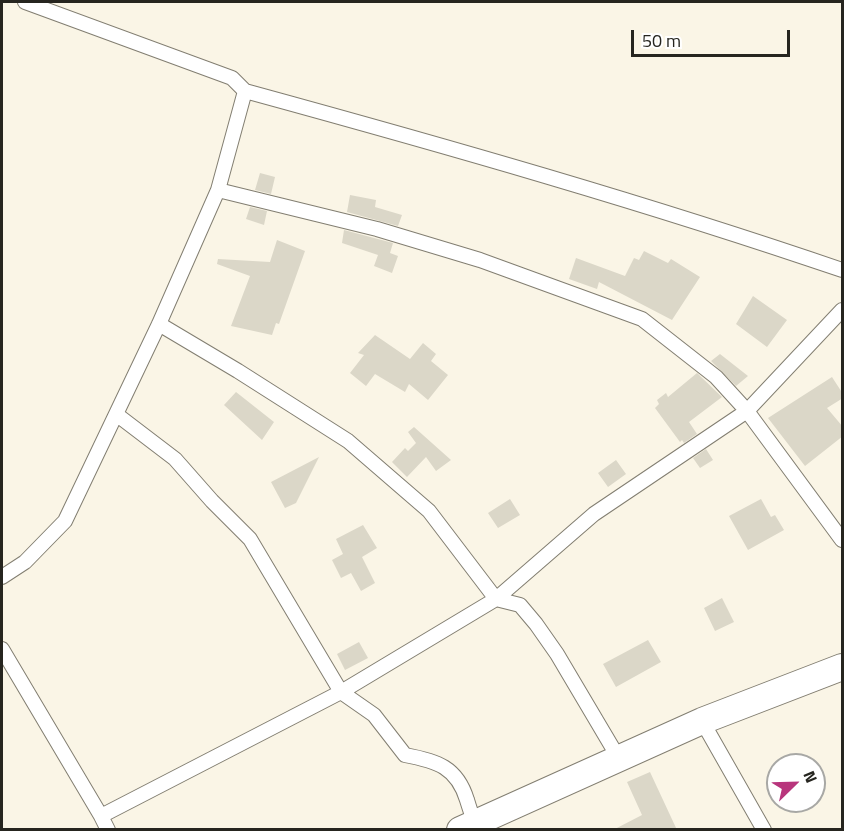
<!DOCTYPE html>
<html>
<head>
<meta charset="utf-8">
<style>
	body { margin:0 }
	#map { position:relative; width:844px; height:831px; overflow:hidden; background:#faf5e6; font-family:"Titillium Web",sans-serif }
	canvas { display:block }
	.frame { position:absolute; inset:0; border:3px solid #26251f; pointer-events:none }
	.north { position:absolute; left:766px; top:753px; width:60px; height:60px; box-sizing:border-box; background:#fff; border:2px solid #a8a8a5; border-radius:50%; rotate:67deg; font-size:16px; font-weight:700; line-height:24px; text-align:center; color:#26251f }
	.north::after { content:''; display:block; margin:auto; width:21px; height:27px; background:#b8357c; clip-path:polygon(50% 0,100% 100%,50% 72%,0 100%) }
	.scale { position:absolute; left:631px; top:30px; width:159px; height:27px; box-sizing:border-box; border:3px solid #26251f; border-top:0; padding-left:8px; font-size:18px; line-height:21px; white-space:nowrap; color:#26251f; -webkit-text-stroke:4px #fff; paint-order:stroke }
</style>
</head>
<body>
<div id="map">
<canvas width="844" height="831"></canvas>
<div class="frame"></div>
<div class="north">N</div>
<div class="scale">50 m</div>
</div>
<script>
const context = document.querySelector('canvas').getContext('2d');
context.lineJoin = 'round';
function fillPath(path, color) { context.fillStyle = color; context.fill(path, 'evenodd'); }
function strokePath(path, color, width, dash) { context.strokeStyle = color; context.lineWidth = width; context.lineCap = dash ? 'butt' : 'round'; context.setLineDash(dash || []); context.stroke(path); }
const building = new Path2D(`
	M 260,173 L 275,177 L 271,194 L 255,190 Z
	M 350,195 L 376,200 L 375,207 L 402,215 L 398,226 L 347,212 Z
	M 250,207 L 267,211 L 264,225 L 246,219 Z
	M 344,230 L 393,243 L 390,253 L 398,256 L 392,273 L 374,266 L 378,255 L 342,243 Z
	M 277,240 L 305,251 L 279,324 L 276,323 L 272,335 L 231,326 L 250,276 L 217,264 L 218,259 L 270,262 Z
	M 644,251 L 668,263 L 671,259 L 700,277 L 672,320 L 599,282 L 597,289 L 569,279 L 576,258 L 625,276 L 634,258 L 639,260 Z
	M 753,296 L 787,320 L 767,347 L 736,324 Z
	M 375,335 L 410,359 L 423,343 L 436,354 L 431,361 L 448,375 L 428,400 L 409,384 L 405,392 L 375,374 L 366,386 L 350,373 L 364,355 L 358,353 Z
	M 720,354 L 748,376 L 736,386 L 711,361 Z
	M 697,373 L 722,397 L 689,422 L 697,434 L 684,443 L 682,440 L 680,442 L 655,408 L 659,404 L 657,400 L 666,393 L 668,397 Z
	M 832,377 L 843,394 L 843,398 L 827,408 L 843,427 L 843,436 L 805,466 L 768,418 Z
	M 236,392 L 274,422 L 262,440 L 224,405 Z
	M 414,427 L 451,460 L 436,471 L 426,457 L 407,477 L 392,462 L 405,448 L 408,451 L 416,443 L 408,432 Z
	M 706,449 L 713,460 L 700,468 L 693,458 Z
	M 319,457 L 296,503 L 285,508 L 271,482 Z
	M 616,460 L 626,474 L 608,487 L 598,473 Z
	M 510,499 L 520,515 L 498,528 L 488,513 Z
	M 761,499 L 771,517 L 775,515 L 784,530 L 748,550 L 729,516 Z
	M 363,525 L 377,548 L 362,557 L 375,583 L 361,591 L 351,573 L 341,578 L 332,560 L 343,554 L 336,539 Z
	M 722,598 L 734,622 L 715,631 L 704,608 Z
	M 648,640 L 661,662 L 616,687 L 603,664 Z
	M 359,642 L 368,658 L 345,670 L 337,654 Z
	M 650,772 L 677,830 L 613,830 L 642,815 L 627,782 Z`);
const service = new Path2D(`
	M 25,2 L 232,78 L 245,91 C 446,146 646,203 842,270
	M 218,190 L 377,229 L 480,260 L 642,319 L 716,377 L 747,411 L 842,540
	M 159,324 L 238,371 L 348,441 L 429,511 L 496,599 L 520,605 L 536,624 L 557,654 L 618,757
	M 116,414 L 175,459 L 212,501 L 250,539 L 341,692 L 374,715 L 405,755 C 437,761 457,767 467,800 C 470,809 472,819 478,827
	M 2,577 L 25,562 L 65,521 L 159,324 L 218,190 L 245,91
	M 2,649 L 101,816 L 108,830
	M 702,721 L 764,830
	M 101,816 L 341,692 L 496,599 L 594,514 L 747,411 L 842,310`);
const minor = new Path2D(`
	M 460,830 L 702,721 L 842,667`);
fillPath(building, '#dbd7c8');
strokePath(service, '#827e71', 16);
strokePath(minor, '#827e71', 28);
strokePath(service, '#fff', 14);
strokePath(minor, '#fff', 26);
</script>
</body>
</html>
